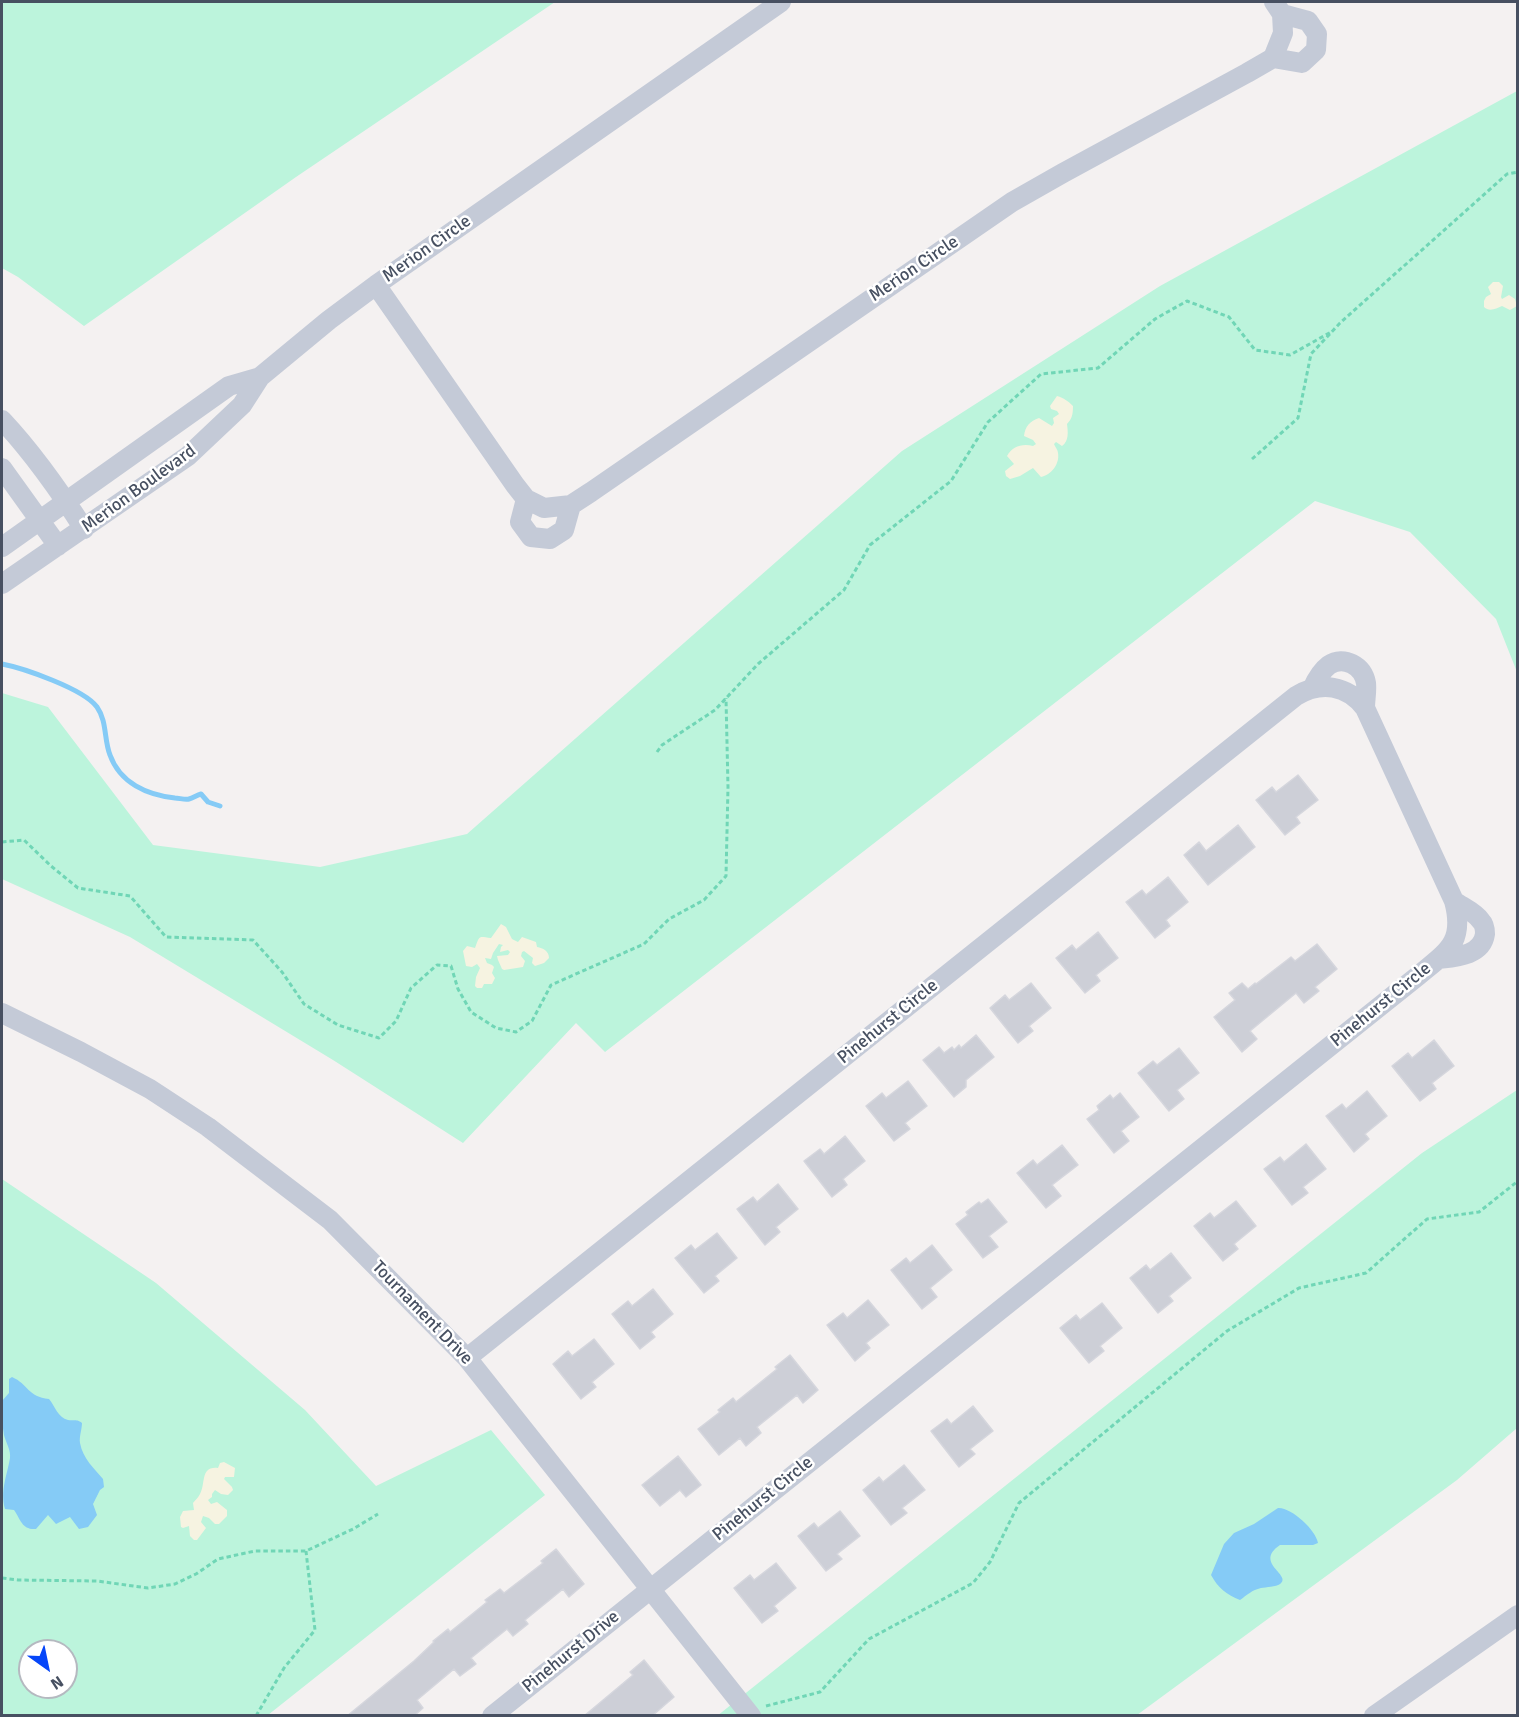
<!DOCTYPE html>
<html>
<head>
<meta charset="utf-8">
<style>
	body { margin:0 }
	#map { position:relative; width:1519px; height:1717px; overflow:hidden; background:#f4f1f1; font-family:Signika,sans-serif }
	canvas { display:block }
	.frame { position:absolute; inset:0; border:3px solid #475061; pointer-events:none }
	.north { position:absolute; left:18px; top:1639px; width:60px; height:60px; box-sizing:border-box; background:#fff; border:2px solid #b5b9c0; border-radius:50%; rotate:147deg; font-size:16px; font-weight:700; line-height:24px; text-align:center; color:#475061 }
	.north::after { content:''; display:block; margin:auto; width:21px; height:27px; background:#0646f9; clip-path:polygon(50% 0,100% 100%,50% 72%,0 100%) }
</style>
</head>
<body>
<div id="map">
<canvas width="1519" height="1717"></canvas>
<div class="frame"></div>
<div class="north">N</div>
</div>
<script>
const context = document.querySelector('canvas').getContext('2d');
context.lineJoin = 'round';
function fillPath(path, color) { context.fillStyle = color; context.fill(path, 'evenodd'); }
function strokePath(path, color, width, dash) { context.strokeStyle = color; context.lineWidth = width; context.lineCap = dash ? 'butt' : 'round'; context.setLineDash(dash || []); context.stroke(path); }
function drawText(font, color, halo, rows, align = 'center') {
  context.font = font + ' Signika,sans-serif'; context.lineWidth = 5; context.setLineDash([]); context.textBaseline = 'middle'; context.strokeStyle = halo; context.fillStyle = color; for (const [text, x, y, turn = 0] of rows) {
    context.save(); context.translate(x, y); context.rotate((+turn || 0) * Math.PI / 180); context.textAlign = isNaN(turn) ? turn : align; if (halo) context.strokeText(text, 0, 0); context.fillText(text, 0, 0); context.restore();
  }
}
const green = new Path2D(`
	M 2,2 L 555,2 L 296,177 L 84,326 L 18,277 L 2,268 Z
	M 1517,91 L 1517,672 L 1496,619 L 1410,532 L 1315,501 L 605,1052 L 576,1023 L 463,1143 L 333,1060 L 130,937 L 2,879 L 2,693 L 48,707 L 153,845 L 320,867 L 467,834 L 902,451 L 1160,286 Z
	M 1517,1090 L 1517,1428 L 1457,1480 L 1137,1715 L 717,1716 L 1422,1153 Z
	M 2,1179 L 156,1283 L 305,1410 L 376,1486 L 491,1430 L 545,1495 L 268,1715 L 2,1715 ZM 30,1651 L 66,1651 L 66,1687 L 30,1687 Z`);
const sand = new Path2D(`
	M 1493,282 L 1499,282 L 1503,286 L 1501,297 L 1502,299 L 1509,295 L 1515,299 L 1517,306 L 1510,310 L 1502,306 C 1496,309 1489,312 1484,307 L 1484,301 L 1486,297 L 1491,294 L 1488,287 Z
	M 1057,396 C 1064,398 1068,401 1073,406 C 1073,414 1072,419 1067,424 C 1068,432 1069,441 1062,446 L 1056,442 L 1054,444 C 1055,447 1058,450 1058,453 C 1060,464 1051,475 1041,477 L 1033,468 L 1020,476 L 1010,479 L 1006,476 L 1005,471 L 1014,464 L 1007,456 C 1012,446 1023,443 1033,446 L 1036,444 L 1033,440 L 1024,436 C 1025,426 1030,421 1039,418 L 1052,426 L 1054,423 L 1053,418 L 1059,414 L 1057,411 L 1051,409 L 1050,406 Z
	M 501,924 L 506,927 L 512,939 L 518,942 L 522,937 L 536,942 L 537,947 C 543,948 549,951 549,958 L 544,963 L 535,966 L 532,963 L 533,958 L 524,951 L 522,952 L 521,956 L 525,961 L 523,967 L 504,970 L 502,969 L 498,960 L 497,956 L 508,955 L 510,952 L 508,950 L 500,952 L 501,947 L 503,945 L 499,944 L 493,953 L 491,959 L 485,958 L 487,963 L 492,965 L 494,967 L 492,973 L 495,978 L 492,984 L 484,984 L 482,988 L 477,988 L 475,986 L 476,977 L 480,968 L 477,964 L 472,967 L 466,966 L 463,951 L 467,946 L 475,948 C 480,934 479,937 491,938 Z
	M 224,1462 L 235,1468 L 234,1477 L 225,1477 L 224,1479 L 232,1487 L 233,1490 L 228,1495 L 221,1494 L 215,1490 L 212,1494 L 212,1497 L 208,1500 L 211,1504 L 217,1502 L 227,1510 L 227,1516 L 219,1524 L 215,1524 L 209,1518 L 203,1516 L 201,1522 L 206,1528 L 197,1540 L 194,1540 L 190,1536 L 189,1526 L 183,1528 L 181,1527 L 180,1517 L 183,1511 L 194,1510 L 193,1503 C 195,1500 198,1498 200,1494 C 206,1483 200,1466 218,1468 L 220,1463 Z`);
const water = new Path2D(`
	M 12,1377 C 28,1384 28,1397 49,1399 C 55,1406 58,1418 68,1420 C 75,1421 77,1419 82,1423 C 82,1429 79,1437 80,1443 C 83,1459 94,1468 103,1479 L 104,1487 L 100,1490 L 93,1504 L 97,1515 L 88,1527 L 79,1529 L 70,1517 L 56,1524 L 48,1515 L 36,1529 C 22,1530 21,1520 14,1510 L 5,1509 C 0,1490 7,1476 10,1458 C 11,1450 6,1443 4,1435 C 2,1423 1,1412 2,1401 L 9,1393 L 9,1379 Z
	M 1278,1508 C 1291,1507 1316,1530 1318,1543 L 1313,1545 L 1280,1545 C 1253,1563 1293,1575 1280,1584 C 1276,1587 1266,1587 1261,1588 C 1252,1590 1247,1595 1240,1600 C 1227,1595 1218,1588 1211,1575 L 1224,1544 L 1234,1533 L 1254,1524 Z`);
const stream = new Path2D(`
	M 2,664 C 23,668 84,689 97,707 C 107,721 104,740 110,755 C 120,783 147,795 175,798 C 179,798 185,800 189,799 C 193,798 197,795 201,794 L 208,802 L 220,806`);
const building = new Path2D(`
	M 1298,775 L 1318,800 L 1296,817 L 1300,823 L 1285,835 L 1256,800 L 1272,787 L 1276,792 Z
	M 1238,825 L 1255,847 L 1208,885 L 1184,855 L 1199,842 L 1206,851 Z
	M 1168,877 L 1188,902 L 1166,920 L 1170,926 L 1155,938 L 1126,902 L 1142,890 L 1146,895 Z
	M 1098,932 L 1118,958 L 1096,975 L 1100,981 L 1085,993 L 1056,958 L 1072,945 L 1076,950 Z
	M 1317,944 L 1337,969 L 1315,987 L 1319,991 L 1304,1003 L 1296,993 L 1250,1031 L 1257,1039 L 1242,1052 L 1214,1017 L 1235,1000 L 1229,993 L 1242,983 L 1248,989 L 1255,983 L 1256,984 L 1291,957 L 1295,961 Z
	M 1031,983 L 1051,1008 L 1029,1026 L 1033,1031 L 1018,1043 L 990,1008 L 1005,995 L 1009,1000 Z
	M 976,1035 L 994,1057 L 966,1080 L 966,1087 L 954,1097 L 923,1060 L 939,1047 L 944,1053 L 952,1047 L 954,1050 L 959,1045 L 961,1048 Z
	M 1434,1040 L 1454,1066 L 1432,1083 L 1436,1089 L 1420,1101 L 1392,1066 L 1408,1053 L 1412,1058 Z
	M 1179,1048 L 1199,1073 L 1177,1090 L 1184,1099 L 1169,1111 L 1138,1073 L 1153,1061 L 1157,1065 Z
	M 908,1081 L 927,1106 L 905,1123 L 910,1129 L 894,1141 L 866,1106 L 882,1093 L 886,1098 Z
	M 1367,1091 L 1387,1116 L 1365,1134 L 1369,1139 L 1354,1152 L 1326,1116 L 1342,1104 L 1346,1109 Z
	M 1120,1093 L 1139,1117 L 1121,1131 L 1129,1141 L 1114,1153 L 1087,1119 L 1099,1110 L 1097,1106 L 1110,1095 L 1113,1099 Z
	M 845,1136 L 865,1161 L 843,1179 L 847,1185 L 832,1197 L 804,1161 L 820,1149 L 824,1154 Z
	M 1306,1144 L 1326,1169 L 1303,1187 L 1308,1193 L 1292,1205 L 1264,1169 L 1280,1157 L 1284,1162 Z
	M 1062,1145 L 1078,1165 L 1052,1185 L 1061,1196 L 1046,1208 L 1017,1173 L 1033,1160 L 1037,1165 Z
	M 778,1184 L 798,1209 L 776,1227 L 780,1232 L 765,1245 L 737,1209 L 753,1197 L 757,1202 Z
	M 988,1199 L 1007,1222 L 989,1236 L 998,1247 L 983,1258 L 956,1224 L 968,1215 L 966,1212 L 979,1202 L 981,1204 Z
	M 1236,1201 L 1256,1226 L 1234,1244 L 1238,1249 L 1223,1261 L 1194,1226 L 1210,1213 L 1214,1218 Z
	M 717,1233 L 737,1258 L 715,1276 L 719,1281 L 704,1293 L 675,1258 L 691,1245 L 695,1250 Z
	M 932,1245 L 952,1270 L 930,1288 L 937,1297 L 922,1309 L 891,1270 L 906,1258 L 910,1263 Z
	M 1171,1253 L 1191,1278 L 1169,1296 L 1173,1301 L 1158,1313 L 1130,1278 L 1146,1265 L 1150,1270 Z
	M 653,1289 L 673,1314 L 651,1332 L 655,1337 L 640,1349 L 612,1314 L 628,1301 L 632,1306 Z
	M 868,1300 L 889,1325 L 866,1343 L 870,1348 L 855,1361 L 827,1325 L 843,1313 L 847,1318 Z
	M 1102,1303 L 1122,1328 L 1100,1346 L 1104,1351 L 1089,1363 L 1060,1328 L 1076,1315 L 1080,1320 Z
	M 594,1339 L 614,1364 L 592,1382 L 596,1387 L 581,1399 L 553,1364 L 568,1351 L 572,1356 Z
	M 790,1355 L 818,1390 L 803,1403 L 797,1395 L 757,1427 L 761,1433 L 746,1446 L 740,1438 L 719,1455 L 698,1429 L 720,1412 L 718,1410 L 733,1398 L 736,1402 L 777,1369 L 775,1367 Z
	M 973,1406 L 993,1431 L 970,1449 L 975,1454 L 959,1467 L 931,1431 L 947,1419 L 951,1424 Z
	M 678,1456 L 701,1485 L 686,1497 L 680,1490 L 660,1506 L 642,1485 Z
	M 904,1465 L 925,1490 L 902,1508 L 907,1513 L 891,1525 L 863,1490 L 879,1477 L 883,1482 Z
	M 840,1511 L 860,1536 L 837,1554 L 842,1559 L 826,1571 L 798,1536 L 814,1523 L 818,1528 Z
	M 556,1549 L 584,1584 L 569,1597 L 563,1589 L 525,1620 L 528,1624 L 513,1636 L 507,1629 L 471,1658 L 476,1664 L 460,1676 L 454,1669 L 417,1700 L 423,1708 L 414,1716 L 347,1716 L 414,1661 L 434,1642 L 433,1641 L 448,1629 L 450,1632 L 487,1602 L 485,1600 L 500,1589 L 504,1593 L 543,1563 L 541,1561 Z
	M 776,1563 L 796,1588 L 774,1606 L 778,1611 L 762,1623 L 734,1588 L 750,1575 L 754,1580 Z
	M 644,1660 L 674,1697 L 652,1716 L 584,1716 L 633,1675 L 630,1672 Z`);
const path = new Path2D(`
	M 1252,459 L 1298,418 L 1311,354 L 1340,323 L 1507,174 L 1518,172
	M 657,752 L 662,745 L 715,710 L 758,664 L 844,590 L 870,545 L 951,481 L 988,422 L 1041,374 L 1098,368 L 1155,319 L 1187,301 L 1229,317 L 1255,350 L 1290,355 L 1331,332
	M 2,842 L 24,840 L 51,866 L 78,888 L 130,896 L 166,937 L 253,940 L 282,972 L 304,1004 L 338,1025 L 379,1038 L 396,1021 L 411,988 L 437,965 L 451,966 L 458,989 L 471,1012 L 496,1028 L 516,1032 L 532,1021 L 551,985 L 644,944 L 669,919 L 704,900 L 726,876 L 728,787 L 726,698
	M 2,1578 L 18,1580 L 97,1581 L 148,1588 L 175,1584 L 196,1574 L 218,1559 L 255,1551 L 306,1551 L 353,1529 L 378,1514
	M 766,1706 L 820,1692 L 869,1639 L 973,1583 L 990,1562 L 1019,1503 L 1227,1331 L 1299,1288 L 1366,1273 L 1427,1219 L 1479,1212 L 1518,1181
	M 256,1716 L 284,1668 L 315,1630 L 306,1551`);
const street = new Path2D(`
	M 781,2 L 376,285 L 515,485 L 526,499 L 544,508 L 571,505 L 591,492 L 1012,202 L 1063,173 L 1247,73 L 1273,58 L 1283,33 L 1282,14 L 1274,2
	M 1273,58 L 1302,63 L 1316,50 L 1317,34 L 1308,21 L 1282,14
	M 2,420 C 33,453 59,490 84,529
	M 2,468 L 58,546
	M 526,499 L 520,522 L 531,537 L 550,539 L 564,530 L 571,505
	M 2,547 L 229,386 L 260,377
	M 2,584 L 188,456 L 242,405 L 260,377 L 329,320 L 376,285
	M 1312,689 C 1316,680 1321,671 1329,665 C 1344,655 1363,666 1366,683 C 1367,691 1365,700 1365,708
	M 1438,959 C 1455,957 1482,956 1485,934 C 1485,929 1484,924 1481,921 C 1475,912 1462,907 1454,901
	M 2,1013 L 81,1052 L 150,1089 L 208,1127 L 330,1220 L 467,1358 L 751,1716
	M 467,1358 L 1296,696 C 1321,681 1347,685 1365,708 L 1454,901 C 1465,942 1448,951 1419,975 L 492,1716
	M 1374,1716 L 1518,1615`);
const streetNames = [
	["Merion Circle",427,249,-35],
	["Merion Circle",914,269,-34],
	["Merion Boulevard",139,489,-36],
	["Pinehurst Circle",1381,1005,-39],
	["Pinehurst Circle",888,1022,-39],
	["Tournament Drive",422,1313,46],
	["Pinehurst Circle",763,1499,-39],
	["Pinehurst Drive",571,1652,-39]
];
fillPath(green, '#bcf4dc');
fillPath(sand, '#f6f3e1');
fillPath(water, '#85cbf6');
strokePath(stream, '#85cbf6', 5);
fillPath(building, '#cdcfd7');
strokePath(building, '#d5d6dd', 1.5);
strokePath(path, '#70d6b6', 3, [4.5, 3]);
strokePath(street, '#c4cad7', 20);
drawText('18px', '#475061', '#fff', streetNames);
</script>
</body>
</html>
